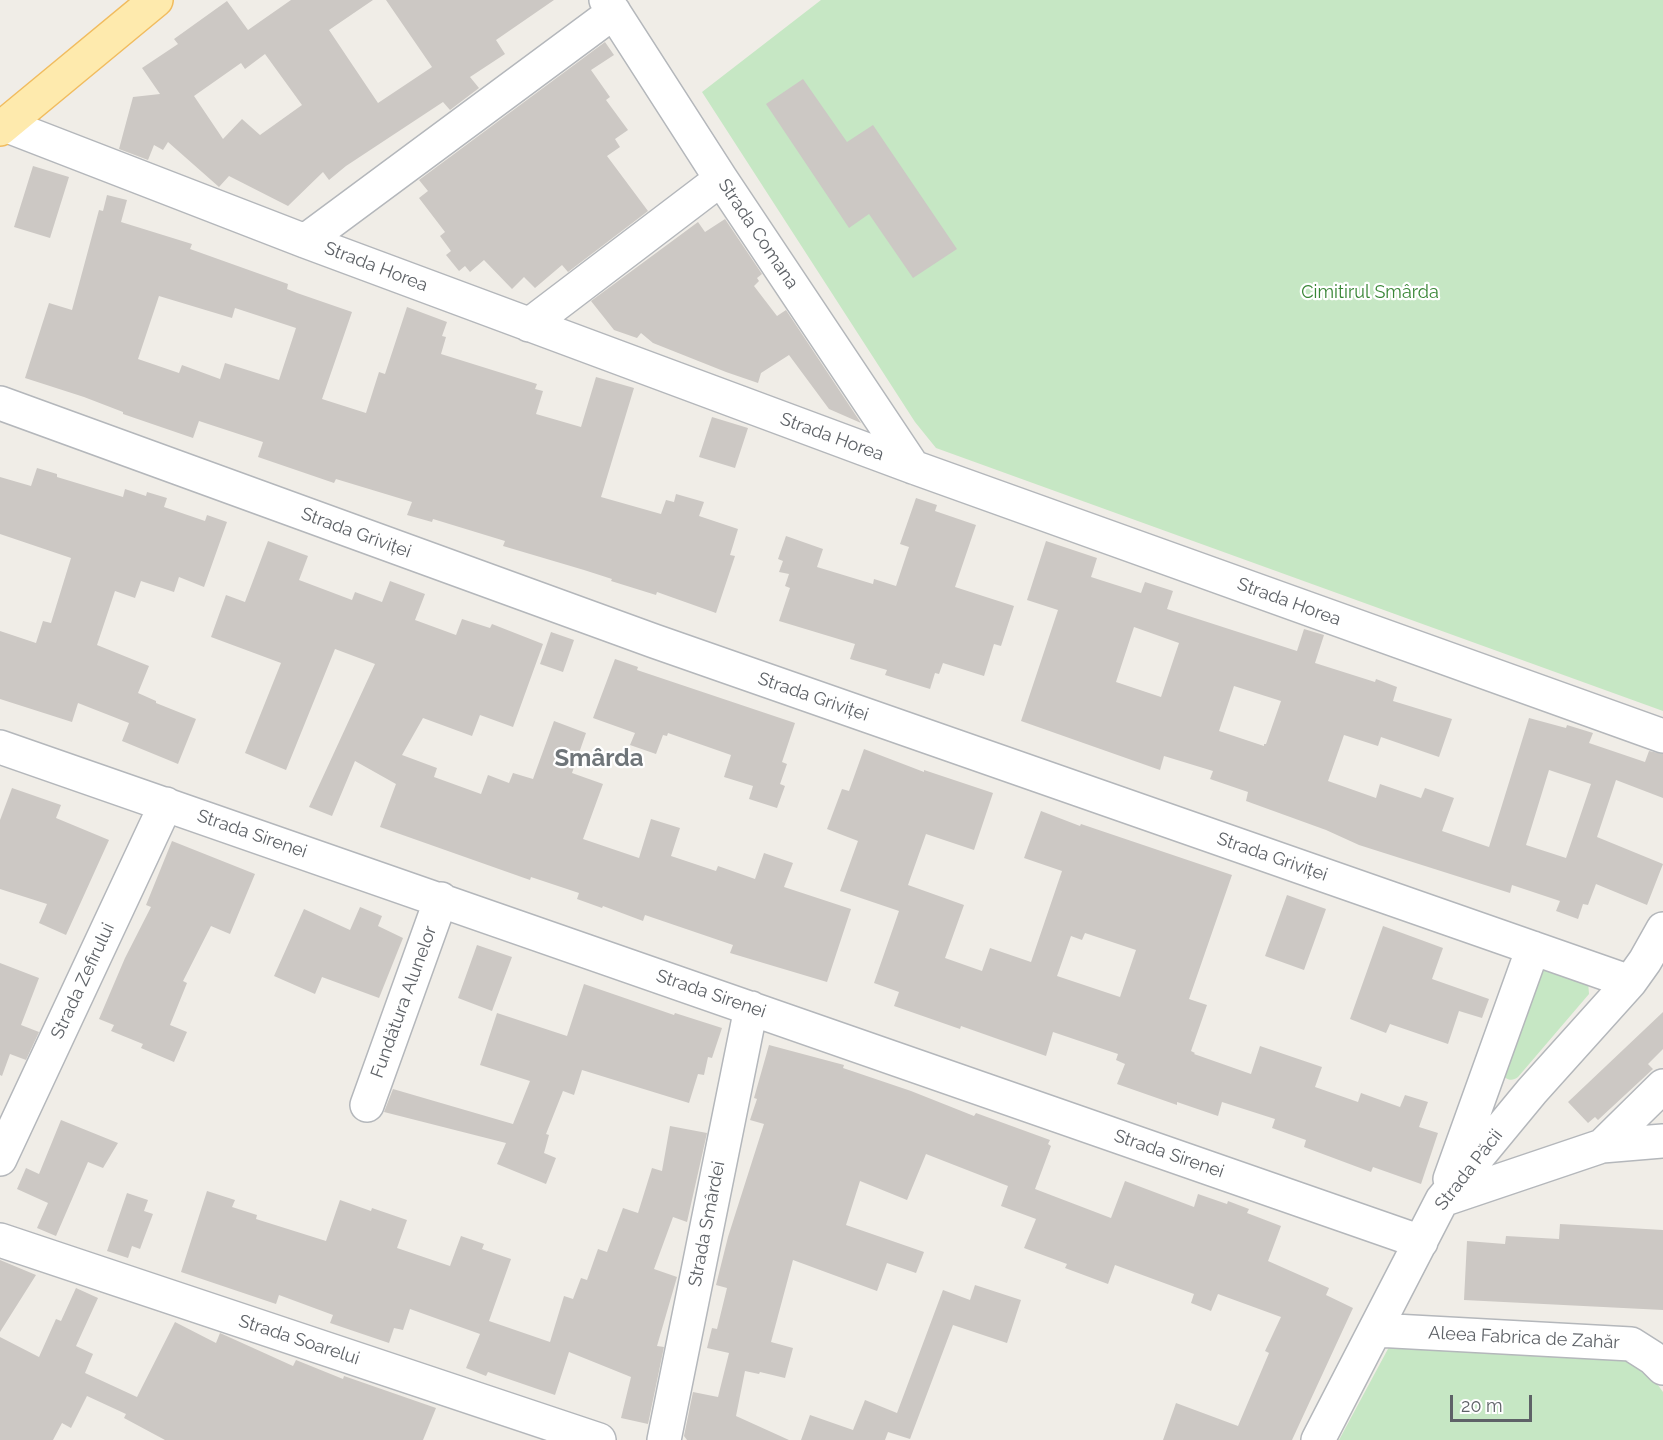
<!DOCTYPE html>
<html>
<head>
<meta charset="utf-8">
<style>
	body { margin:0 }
	#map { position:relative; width:1663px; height:1440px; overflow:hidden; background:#f0ede7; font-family:Raleway,sans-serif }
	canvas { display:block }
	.scale { position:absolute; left:1450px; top:1395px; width:82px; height:27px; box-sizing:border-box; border:3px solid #5e6267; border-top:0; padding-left:8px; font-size:18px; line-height:21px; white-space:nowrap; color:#5e6267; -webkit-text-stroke:4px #fff; paint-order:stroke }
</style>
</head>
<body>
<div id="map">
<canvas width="1663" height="1440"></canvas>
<div class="scale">20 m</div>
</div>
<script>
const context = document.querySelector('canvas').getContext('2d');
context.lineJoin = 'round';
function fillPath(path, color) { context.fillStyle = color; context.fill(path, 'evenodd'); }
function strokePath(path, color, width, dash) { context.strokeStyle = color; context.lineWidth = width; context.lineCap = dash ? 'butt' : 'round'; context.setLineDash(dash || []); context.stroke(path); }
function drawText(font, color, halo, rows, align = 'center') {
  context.font = font + ' Raleway,sans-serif'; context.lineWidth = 4.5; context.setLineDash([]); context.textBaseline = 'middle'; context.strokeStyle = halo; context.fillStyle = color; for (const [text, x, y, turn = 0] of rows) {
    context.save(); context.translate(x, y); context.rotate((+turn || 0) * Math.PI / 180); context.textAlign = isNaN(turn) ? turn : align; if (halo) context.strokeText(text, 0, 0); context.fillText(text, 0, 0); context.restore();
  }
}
const green = new Path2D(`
	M 821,0 L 1663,0 L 1663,711 L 936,448 L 915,422 L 702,92 Z
	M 1546,968 L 1588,982 L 1589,994 L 1518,1077 C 1512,1082 1505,1080 1502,1073 L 1540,971 Z
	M 1389,1347 L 1628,1359 L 1652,1377 L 1663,1392 L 1663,1440 L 1339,1440 Z`);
const building = new Path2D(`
	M 291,0 L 373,0 L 329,30 L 378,103 L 432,67 L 386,0 L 554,0 L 496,40 L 505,54 L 470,77 L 479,88 L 450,110 L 443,102 L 346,166 L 329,180 L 323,172 L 288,206 L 229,176 L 219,187 L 168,142 L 163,150 L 154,145 L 148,160 L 119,149 L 133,97 L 160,94 L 142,68 L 178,44 L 174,39 L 227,1 L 248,30 ZM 265,54 L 302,105 L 260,135 L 242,119 L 223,139 L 194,96 L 241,63 L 245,69 Z
	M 605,42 L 614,55 L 591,70 L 610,97 L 606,100 L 628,130 L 615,139 L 620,147 L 607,156 L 648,211 L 568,272 L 562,265 L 535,288 L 524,277 L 512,289 L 484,260 L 470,272 L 465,266 L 459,271 L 446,255 L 451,251 L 440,236 L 445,232 L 419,198 L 428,191 L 419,180 Z
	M 803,79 L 847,142 L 873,125 L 957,249 L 913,278 L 869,214 L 849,228 L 766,104 Z
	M 33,166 L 69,177 L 50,238 L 14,227 Z
	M 107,195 L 127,200 L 121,222 L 192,244 L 190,249 L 288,284 L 287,289 L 297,293 L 352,312 L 322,399 L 366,413 L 379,372 L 385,374 L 407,307 L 447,322 L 442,336 L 446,337 L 441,354 L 537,384 L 535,389 L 543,391 L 536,414 L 581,427 L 596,377 L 634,388 L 601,497 L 661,514 L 666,500 L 674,502 L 676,494 L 704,502 L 699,516 L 738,529 L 730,555 L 735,556 L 716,613 L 657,592 L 656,595 L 611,581 L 612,579 L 584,570 L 503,546 L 505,541 L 433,519 L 432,522 L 407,515 L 412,502 L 336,479 L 334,483 L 258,457 L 263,442 L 199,421 L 193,438 L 123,414 L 123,412 L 84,397 L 25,378 L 49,303 L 72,310 L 99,210 L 103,211 ZM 159,296 L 232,318 L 235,308 L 296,328 L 279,380 L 225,363 L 220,379 L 182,365 L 179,373 L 138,359 Z
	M 725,219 L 762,274 L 757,278 L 759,281 L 754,286 L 777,316 L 786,310 L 861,423 L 829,409 L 789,355 L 761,373 L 758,383 L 726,372 L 653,343 L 641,333 L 637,338 L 614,330 L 591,301 L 698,222 L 705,232 Z
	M 712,417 L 748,428 L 735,468 L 699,457 Z
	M 37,468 L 57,474 L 57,477 L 123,497 L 125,489 L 146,496 L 147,492 L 167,498 L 164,507 L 205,521 L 207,515 L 227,522 L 204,587 L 179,577 L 174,592 L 141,581 L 135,598 L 115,591 L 97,645 L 149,666 L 138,693 L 156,701 L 156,703 L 196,719 L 178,764 L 122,741 L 129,723 L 78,703 L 72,722 L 0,699 L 0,631 L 36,643 L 43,621 L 51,623 L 71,558 L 0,534 L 0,477 L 31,486 Z
	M 916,498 L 937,505 L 935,511 L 976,525 L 955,587 L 1014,606 L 1001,646 L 994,644 L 984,676 L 943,663 L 939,674 L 935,673 L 930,689 L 885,675 L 887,670 L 850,659 L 855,644 L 779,621 L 790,588 L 785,586 L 789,574 L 779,572 L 783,561 L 778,559 L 786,536 L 823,549 L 817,567 L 873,584 L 874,579 L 896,586 L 909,547 L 900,544 Z
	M 268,541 L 308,556 L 299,580 L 352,600 L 355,592 L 382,602 L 390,581 L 425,594 L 415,620 L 456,635 L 462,619 L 490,628 L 492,624 L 543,644 L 513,727 L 480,715 L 472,736 L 423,718 L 402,755 L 437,768 L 434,777 L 481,794 L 488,775 L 509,783 L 513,773 L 533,779 L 554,721 L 586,733 L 572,773 L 603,784 L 583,839 L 639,858 L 651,819 L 680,828 L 671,856 L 716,871 L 718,866 L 755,879 L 764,853 L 793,863 L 784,887 L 851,909 L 827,982 L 730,953 L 733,945 L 645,915 L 643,921 L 603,906 L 602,908 L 577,899 L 579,893 L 531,877 L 530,880 L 380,827 L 396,784 L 355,761 L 332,816 L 309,807 L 375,664 L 335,649 L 286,770 L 245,753 L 281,663 L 211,637 L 226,595 L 245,602 Z
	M 1046,541 L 1097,558 L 1091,577 L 1141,593 L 1145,582 L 1173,591 L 1167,609 L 1297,651 L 1304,629 L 1324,635 L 1315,663 L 1375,682 L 1376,679 L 1397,687 L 1393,701 L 1452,719 L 1439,757 L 1381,737 L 1378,746 L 1344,735 L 1328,781 L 1376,798 L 1380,784 L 1421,798 L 1425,788 L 1454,798 L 1442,831 L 1489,847 L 1529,718 L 1566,728 L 1567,725 L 1593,733 L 1589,743 L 1645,762 L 1649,751 L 1663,754 L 1663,798 L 1616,780 L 1597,837 L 1663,864 L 1647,905 L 1596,884 L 1588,905 L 1583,904 L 1578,919 L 1556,911 L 1560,901 L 1512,885 L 1510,893 L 1359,845 L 1326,830 L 1246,801 L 1248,792 L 1210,779 L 1213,771 L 1164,756 L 1160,770 L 1021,721 L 1058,610 L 1027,600 ZM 1134,627 L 1179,643 L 1161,697 L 1116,682 ZM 1234,686 L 1281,701 L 1266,744 L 1264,744 L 1264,746 L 1219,731 ZM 1549,770 L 1591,784 L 1566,858 L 1526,845 Z
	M 551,632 L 574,640 L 563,672 L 540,664 Z
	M 615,659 L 638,667 L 637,670 L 795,723 L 782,762 L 787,764 L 780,784 L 785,786 L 777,808 L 749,799 L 753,786 L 724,777 L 731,755 L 668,733 L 667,736 L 663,735 L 656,754 L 630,745 L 635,733 L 593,718 Z
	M 864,749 L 924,772 L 924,770 L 993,793 L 974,850 L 926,834 L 908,885 L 964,905 L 945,958 L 982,971 L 990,948 L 1031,962 L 1062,871 L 1024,858 L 1041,811 L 1080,826 L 1081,824 L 1232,875 L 1189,999 L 1207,1005 L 1191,1051 L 1195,1053 L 1194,1054 L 1251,1074 L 1260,1046 L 1322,1067 L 1315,1087 L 1358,1102 L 1361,1093 L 1400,1107 L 1405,1095 L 1428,1102 L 1419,1127 L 1438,1133 L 1421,1184 L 1373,1167 L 1371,1172 L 1304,1147 L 1306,1140 L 1272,1128 L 1275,1119 L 1222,1102 L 1218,1116 L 1177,1102 L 1177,1105 L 1117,1084 L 1125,1064 L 1116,1060 L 1118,1054 L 1053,1032 L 1046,1056 L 961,1026 L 960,1029 L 894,1006 L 899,992 L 874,983 L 899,911 L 840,891 L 858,841 L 827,829 L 842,789 L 849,791 ZM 1085,933 L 1136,950 L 1120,997 L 1057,976 L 1071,936 L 1082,940 Z
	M 12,788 L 61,805 L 56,818 L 109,840 L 66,935 L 39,923 L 47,904 L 0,889 L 0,820 Z
	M 172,841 L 255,874 L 230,934 L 211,926 L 183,981 L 187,983 L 170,1025 L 187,1032 L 174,1062 L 141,1048 L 143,1044 L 111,1031 L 114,1025 L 99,1019 L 125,958 L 151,907 L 146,905 Z
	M 1287,895 L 1326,909 L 1304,970 L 1265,956 Z
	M 360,907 L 382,916 L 378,926 L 403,938 L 379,998 L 322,977 L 315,994 L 274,976 L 304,909 L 350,930 Z
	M 1383,926 L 1443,948 L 1432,979 L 1489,999 L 1482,1018 L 1459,1011 L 1448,1044 L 1390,1024 L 1386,1033 L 1350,1019 Z
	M 477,945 L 512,957 L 492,1011 L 458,998 Z
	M 0,963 L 39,978 L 21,1025 L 39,1032 L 26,1060 L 10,1054 L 2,1076 L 0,1075 Z
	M 584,984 L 674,1015 L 675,1013 L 722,1028 L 712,1058 L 708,1057 L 704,1075 L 698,1074 L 689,1103 L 582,1070 L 574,1095 L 563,1091 L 546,1134 L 549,1135 L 544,1153 L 556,1158 L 546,1184 L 497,1164 L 506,1143 L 384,1112 L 393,1089 L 513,1124 L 530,1081 L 480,1065 L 497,1013 L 567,1036 Z
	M 1663,1012 L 1663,1049 L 1648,1064 L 1653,1069 L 1598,1120 L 1595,1117 L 1588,1123 L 1568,1102 Z
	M 769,1045 L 844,1065 L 843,1068 L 911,1091 L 974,1116 L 976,1113 L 1050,1140 L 1048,1144 L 1051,1146 L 1035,1189 L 1111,1218 L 1125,1181 L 1194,1207 L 1198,1194 L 1227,1204 L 1228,1201 L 1249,1209 L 1247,1213 L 1281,1226 L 1268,1261 L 1329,1288 L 1326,1295 L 1353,1308 L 1292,1440 L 1163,1440 L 1176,1403 L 1238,1426 L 1269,1353 L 1265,1351 L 1281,1317 L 1218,1294 L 1211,1311 L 1191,1303 L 1194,1294 L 1115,1265 L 1108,1284 L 1065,1268 L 1067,1264 L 1024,1248 L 1036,1219 L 1001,1206 L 1008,1186 L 926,1154 L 907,1200 L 860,1181 L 846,1225 L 924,1252 L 916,1273 L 887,1263 L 877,1291 L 793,1260 L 771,1342 L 793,1348 L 785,1378 L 760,1372 L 759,1374 L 745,1371 L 736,1416 L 789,1440 L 687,1440 L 684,1436 L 693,1392 L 718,1397 L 729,1353 L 707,1348 L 712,1328 L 717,1329 L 727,1288 L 716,1285 L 728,1237 L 764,1124 L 750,1120 L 757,1099 L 754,1098 Z
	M 61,1120 L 118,1143 L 103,1168 L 88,1162 L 56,1236 L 37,1228 L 48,1203 L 17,1189 L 26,1168 L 39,1174 Z
	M 670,1126 L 707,1133 L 687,1222 L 673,1217 L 654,1269 L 677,1277 L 657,1346 L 664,1347 L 648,1424 L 621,1418 L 631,1377 L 569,1352 L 555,1395 L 488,1372 L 486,1376 L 466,1368 L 480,1334 L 410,1309 L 403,1330 L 394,1328 L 389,1343 L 330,1323 L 333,1315 L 279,1295 L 276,1304 L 181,1272 L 207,1191 L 235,1200 L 232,1207 L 257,1215 L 256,1219 L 326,1241 L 340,1200 L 371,1211 L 372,1208 L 407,1220 L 397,1248 L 450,1266 L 461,1236 L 484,1244 L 482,1249 L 511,1259 L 489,1321 L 550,1342 L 564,1296 L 573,1299 L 581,1278 L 587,1280 L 598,1249 L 607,1252 L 623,1208 L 638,1213 L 652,1168 L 662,1171 Z
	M 127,1193 L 148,1200 L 144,1211 L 153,1214 L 140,1249 L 132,1246 L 128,1258 L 107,1251 Z
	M 1560,1224 L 1663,1230 L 1663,1310 L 1464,1300 L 1467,1241 L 1505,1244 L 1506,1236 L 1559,1239 Z
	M 0,1260 L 36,1275 L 0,1332 Z
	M 975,1285 L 1021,1300 L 1007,1343 L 953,1325 L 910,1439 L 888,1432 L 885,1440 L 801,1440 L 810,1415 L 853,1430 L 865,1400 L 897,1413 L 943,1290 L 970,1300 Z
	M 76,1288 L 98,1298 L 76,1346 L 93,1354 L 85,1373 L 137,1397 L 175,1322 L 216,1343 L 220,1333 L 293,1366 L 296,1360 L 343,1379 L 344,1376 L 436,1408 L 423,1440 L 165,1440 L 124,1418 L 126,1414 L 87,1396 L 71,1428 L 62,1423 L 53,1440 L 0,1440 L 0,1337 L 39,1357 L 56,1319 L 61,1321 Z`);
const minor = new Path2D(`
	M 606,0 L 721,179 L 913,467
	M 5,125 L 305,241 L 913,467 L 1663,736
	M 305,241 L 614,12
	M 529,325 L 721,179
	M 0,403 L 654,641 L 1630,982
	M 0,747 L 1421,1242
	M 367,1105 L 441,899
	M 1602,1146 L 1663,1086
	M 0,1159 L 166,804
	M 1450,1179 L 1533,948
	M 1442,1200 L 1602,1146 L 1663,1141
	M 0,1240 L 599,1440
	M 1376,1330 L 1631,1344 L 1653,1358 L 1663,1368
	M 664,1440 L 751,1008
	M 1318,1440 L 1442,1200 L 1532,1091 L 1630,982 L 1645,961 L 1663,929`);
const major = new Path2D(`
	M 0,129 L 156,0`);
const streetNames = [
	["Strada Comana",758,234,56],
	["Strada Horea",376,267,21],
	["Strada Horea",832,437,20],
	["Strada Griviței",356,533,20],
	["Strada Horea",1289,602,20],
	["Strada Griviței",813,697,19],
	["Strada Sirenei",252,834,19],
	["Strada Griviței",1272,857,19],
	["Strada Zefirului",83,981,-65],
	["Strada Sirenei",711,994,19],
	["Fundătura Alunelor",404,1002,-70],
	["Strada Sirenei",1169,1154,19],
	["Strada Păcii",1469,1170,-52],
	["Strada Smârdei",707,1224,-79],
	["Aleea Fabrica de Zahăr",1524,1338,3],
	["Strada Soarelui",299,1340,18]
];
const parkNames = [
	["Cimitirul Smârda",1370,293]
];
const districtNames = [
	["Smârda",599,759]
];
fillPath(green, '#c6e7c4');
fillPath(building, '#ccc8c4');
strokePath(minor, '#b4b7bb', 36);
strokePath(major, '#f1bc5f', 36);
strokePath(minor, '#fff', 33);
strokePath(major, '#feeaad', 33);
drawText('18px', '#5e6267', '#fff', streetNames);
drawText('18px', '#398636', '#fff', parkNames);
drawText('bold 24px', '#6f7579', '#fff', districtNames);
</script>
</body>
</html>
